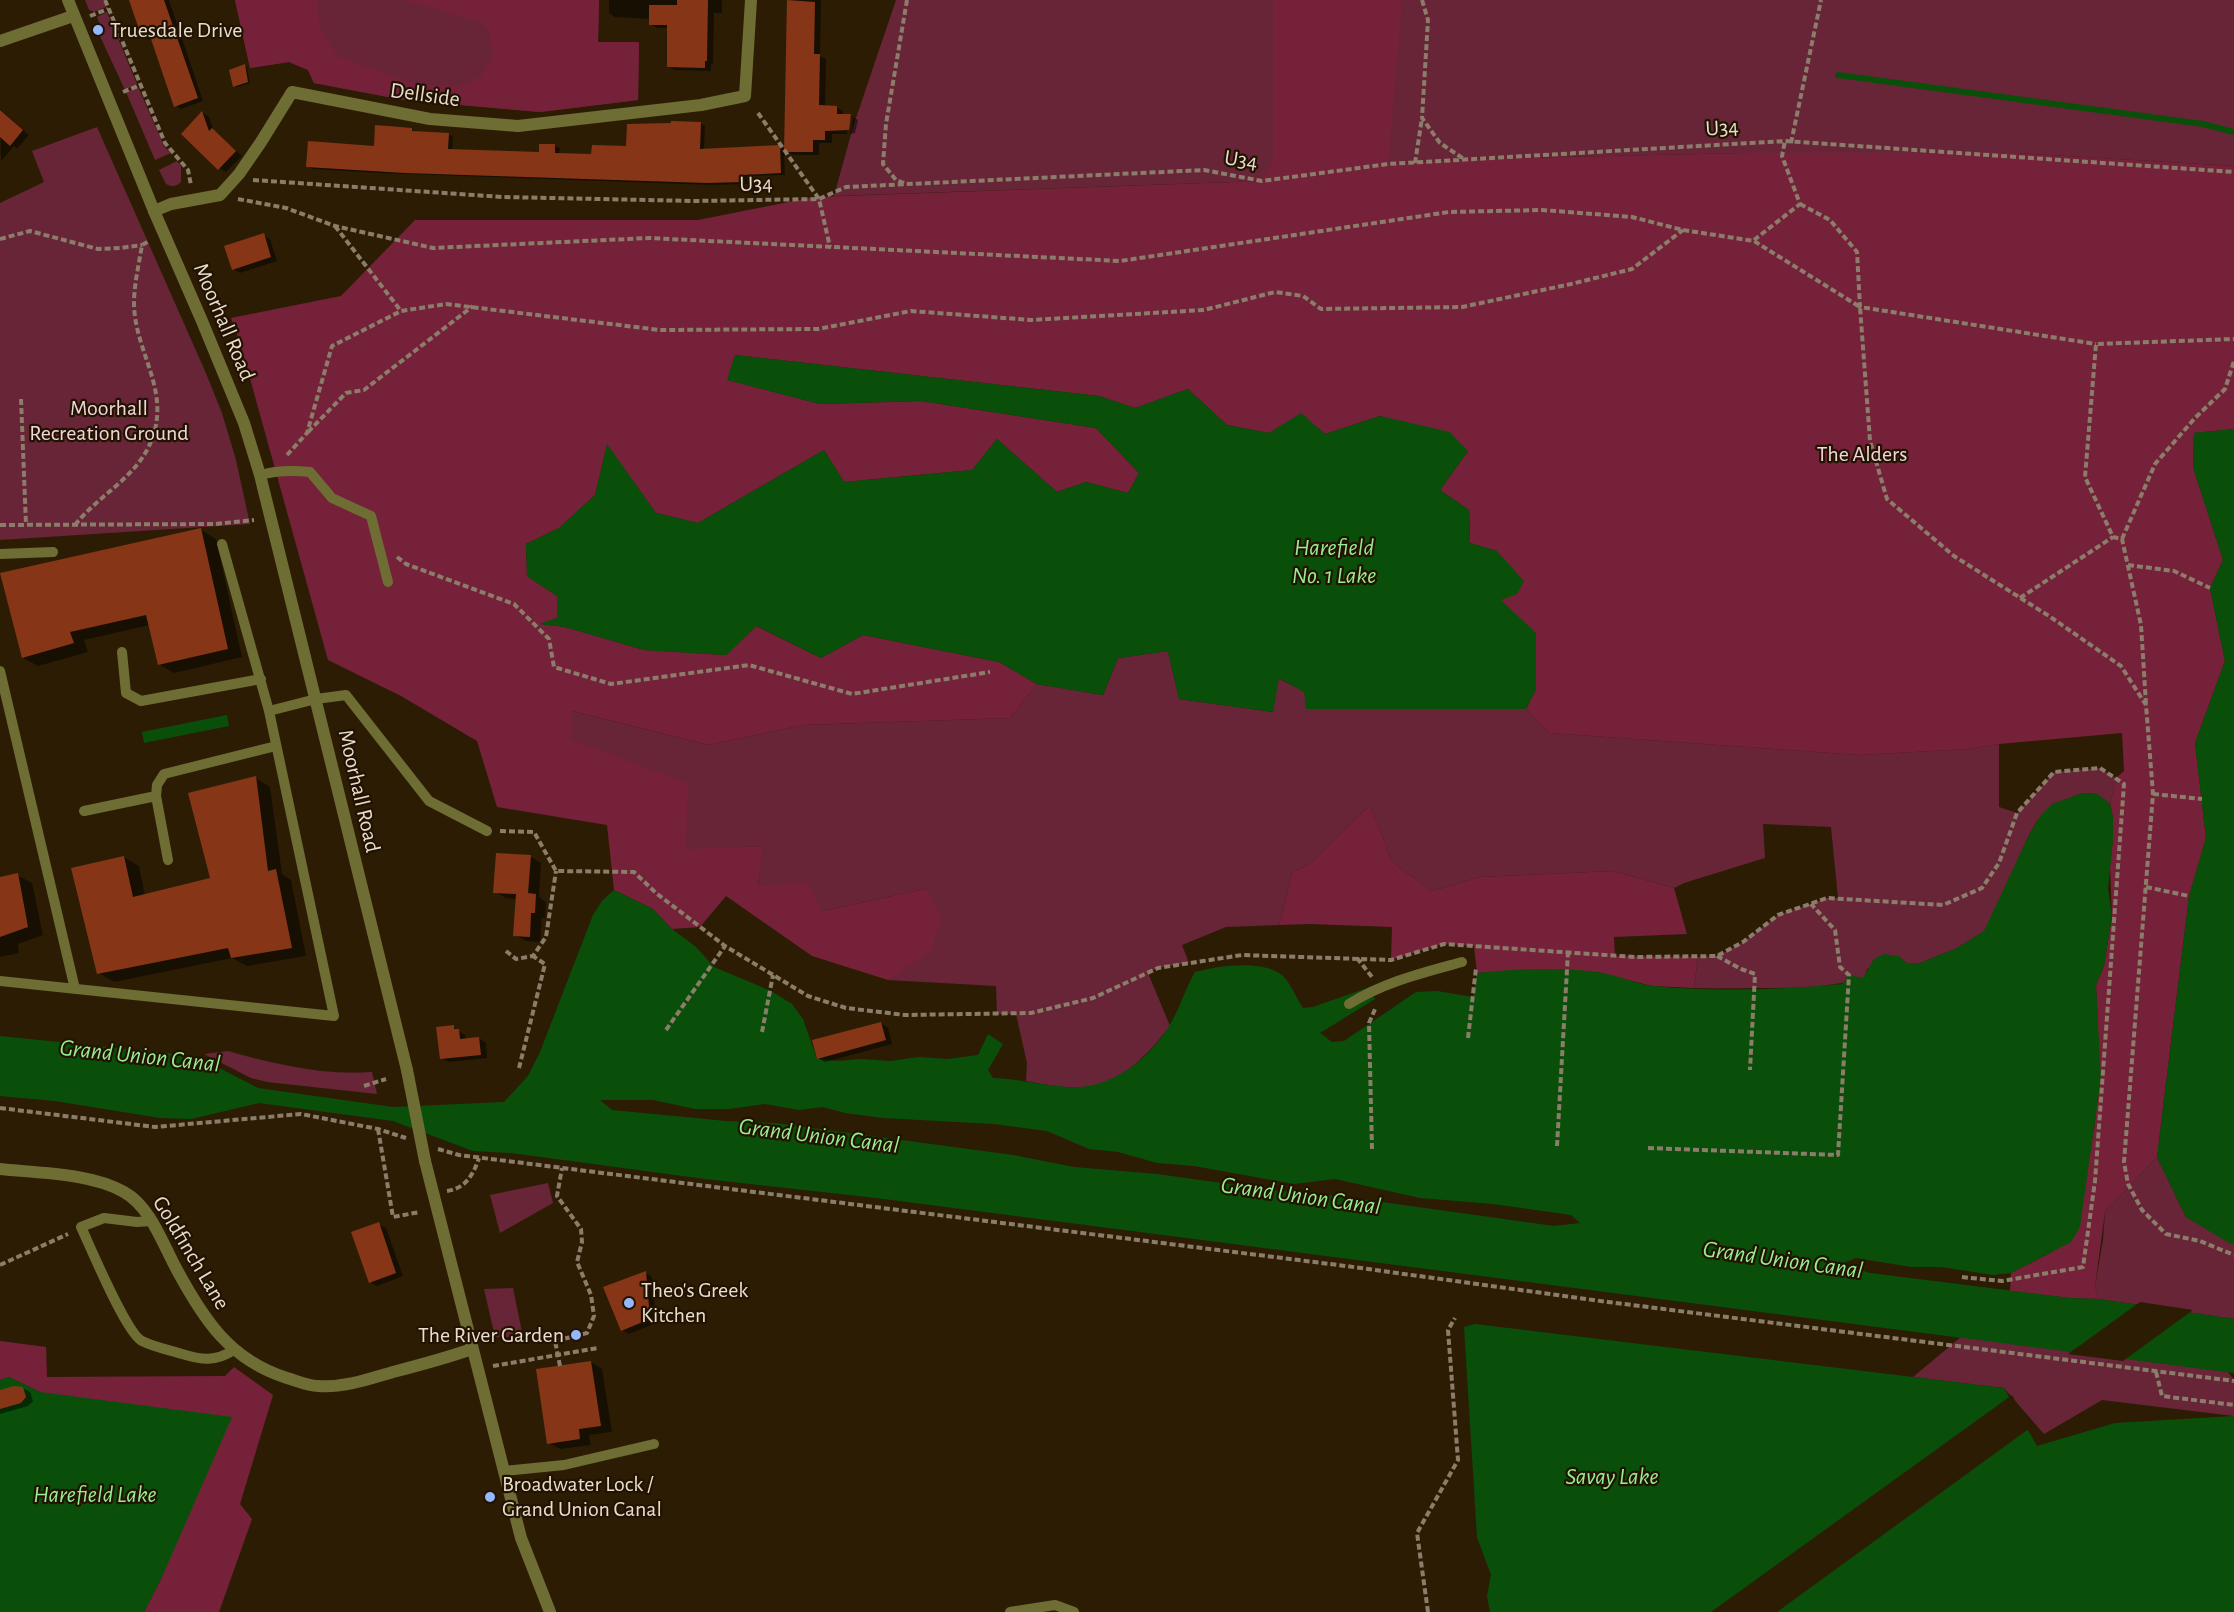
<!DOCTYPE html>
<html>
<head>
<meta charset="utf-8">
<style>
	body { margin:0 }
	canvas { display:block; background:#2c1c04 }
</style>
</head>
<body>
<canvas width="2234" height="1612"></canvas>
<script>
const context = document.querySelector('canvas').getContext('2d');
context.lineJoin = 'round';
function fillPath(path, color) { context.fillStyle = color; context.fill(path, 'evenodd'); }
function strokePath(path, color, width, dash) { context.strokeStyle = color; context.lineWidth = width; context.lineCap = dash ? 'butt' : 'round'; context.setLineDash(dash || []); context.stroke(path); }
function drawText(font, color, halo, rows, align = 'center') {
  context.font = font + ' "Alegreya Sans",sans-serif'; context.lineWidth = 4.5; context.setLineDash([]); context.textBaseline = 'middle'; context.strokeStyle = halo; context.fillStyle = color; for (const [text, x, y, turn = 0] of rows) {
    context.save(); context.translate(x, y); context.rotate((+turn || 0) * Math.PI / 180); context.textAlign = isNaN(turn) ? turn : align; if (halo) context.strokeText(text, 0, 0); context.fillText(text, 0, 0); context.restore();
  }
}
const green = new Path2D(`
	M 85,0 L 103,0 L 106,7 L 94,12 L 89,10 Z
	M 235,0 L 599,0 L 598,42 L 639,42 L 638,100 L 540,112 L 404,100 L 314,83 L 308,70 L 289,62 L 250,68 Z
	M 896,0 L 2234,0 L 2234,166 L 2015,153 L 1748,153 L 1465,159 L 1388,164 L 1262,181 L 834,196 L 853,127 Z
	M 107,12 L 137,84 L 125,90 L 98,32 L 102,30 L 97,17 Z
	M 138,87 L 164,146 L 171,153 L 155,160 L 126,92 Z
	M 97,127 L 205,371 L 222,413 L 236,460 L 250,524 L 0,540 L 0,203 L 44,182 L 32,151 Z
	M 177,161 L 181,166 L 181,182 C 176,187 172,187 166,184 L 159,170 Z
	M 1168,651 L 1179,699 L 1273,712 L 1278,678 L 1305,692 L 1306,709 L 1526,709 L 1550,733 L 1859,755 L 1969,749 L 1999,744 L 1999,807 L 2017,813 L 2054,772 L 2100,768 L 2116,778 L 2110,804 L 2097,794 L 2083,793 L 2053,804 L 2037,821 L 2029,835 L 1985,931 L 1957,948 L 1920,963 L 1907,963 L 1898,956 L 1867,969 L 1864,978 C 1832,987 1800,988 1767,988 C 1743,988 1718,989 1694,988 L 1698,957 L 1718,956 L 1743,942 L 1778,915 L 1827,898 L 1838,898 L 1831,827 L 1763,824 L 1765,858 L 1684,883 L 1674,888 L 1613,871 L 1480,877 L 1432,891 L 1392,862 L 1370,805 L 1310,864 L 1292,873 L 1279,925 L 1226,927 L 1182,945 L 1189,963 L 1158,968 L 1148,973 L 1170,1026 C 1150,1052 1125,1080 1091,1086 C 1070,1090 1047,1085 1026,1081 L 1027,1063 L 1016,1014 L 997,1014 L 996,986 L 888,980 L 900,963 L 925,889 L 822,911 L 758,887 L 762,846 L 686,850 L 571,740 L 572,711 L 709,745 L 803,725 L 1010,718 L 1037,684 L 1103,695 L 1118,658 Z
	M 228,1051 C 274,1064 324,1076 372,1072 L 377,1094 L 267,1082 L 251,1078 L 204,1054 Z
	M 2157,1157 L 2186,1217 L 2234,1244 L 2234,1319 L 2098,1299 L 2095,1286 L 2103,1240 L 2105,1212 Z
	M 548,1183 L 553,1203 L 500,1233 L 490,1195 Z
	M 513,1288 L 523,1337 L 495,1337 L 484,1289 Z
	M 1961,1337 L 2228,1372 L 2234,1380 L 2234,1416 L 2102,1400 L 2044,1434 L 2004,1388 L 1913,1377 Z`);
const forest = new Path2D(`
	M 235,0 L 317,0 L 320,28 L 337,56 L 416,84 L 460,87 L 482,75 L 493,54 L 490,33 L 482,23 L 404,0 L 599,0 L 598,42 L 639,42 L 638,100 L 540,112 L 404,100 L 314,83 L 308,70 L 289,62 L 250,68 Z
	M 1273,0 L 1400,0 L 1402,6 L 1388,164 L 1465,159 L 1748,153 L 2015,153 L 2234,166 L 2234,429 L 2194,433 L 2193,467 L 2223,560 L 2210,588 L 2225,661 L 2195,743 L 2206,838 L 2189,896 L 2157,1157 L 2105,1212 L 2095,1286 L 2098,1299 L 2070,1298 L 2010,1291 L 2011,1273 L 2052,1252 L 2088,1165 L 2095,1123 L 2098,1025 L 2096,985 L 2104,966 L 2112,916 L 2110,867 L 2113,839 L 2113,817 L 2110,804 L 2116,778 L 2124,771 L 2122,733 L 1999,744 L 1969,749 L 1859,755 L 1550,733 L 1526,709 L 1536,689 L 1501,600 L 1497,551 L 1470,543 L 1469,510 L 1440,490 L 1468,451 L 1380,416 L 1325,434 L 1301,414 L 1269,433 L 1227,425 L 1188,389 L 1135,408 L 1099,396 L 735,355 L 728,380 L 820,404 L 921,401 L 1096,428 L 1139,473 L 1128,493 L 1086,482 L 1057,492 L 997,439 L 972,470 L 844,482 L 824,450 L 698,523 L 656,513 L 607,445 L 595,495 L 559,528 L 526,544 L 527,576 L 557,596 L 557,618 L 541,624 L 565,627 L 644,650 L 726,655 L 756,626 L 821,658 L 863,635 L 999,662 L 1037,684 L 1010,718 L 803,725 L 709,745 L 572,711 L 572,740 L 688,783 L 686,849 L 763,846 L 758,886 L 807,882 L 822,911 L 925,889 L 942,918 L 931,951 L 888,980 L 812,956 L 726,896 L 700,927 L 672,929 L 653,909 L 614,890 L 607,825 L 497,807 L 477,741 L 401,696 L 328,660 L 241,346 L 231,318 L 341,296 L 415,220 L 698,220 L 814,197 L 1262,181 L 1273,160 Z
	M 1370,805 L 1392,862 L 1432,891 L 1480,877 L 1613,871 L 1674,888 L 1687,934 L 1614,937 L 1615,956 L 1698,957 L 1694,988 L 1652,986 L 1597,972 L 1534,970 L 1477,973 L 1474,946 L 1444,944 L 1391,960 L 1392,927 L 1310,924 L 1279,925 L 1292,873 L 1310,864 Z
	M 0,1341 L 46,1347 L 47,1377 L 225,1376 L 234,1367 L 273,1395 L 240,1504 L 252,1519 L 219,1612 L 144,1612 L 162,1577 L 40,1392 L 9,1377 L 0,1380 Z`);
const water = new Path2D(`
	M 735,355 L 1099,396 L 1135,408 L 1188,389 L 1227,425 L 1269,433 L 1301,413 L 1325,434 L 1380,416 L 1450,432 L 1468,451 L 1440,490 L 1469,510 L 1470,543 L 1497,551 L 1524,581 L 1517,594 L 1501,600 L 1536,633 L 1536,689 L 1526,709 L 1306,709 L 1304,692 L 1279,678 L 1273,712 L 1179,699 L 1168,651 L 1118,658 L 1103,695 L 1037,684 L 999,662 L 863,635 L 821,658 L 757,626 L 726,655 L 644,650 L 565,627 L 539,624 L 557,618 L 557,596 L 527,576 L 526,544 L 559,528 L 595,495 L 607,444 L 656,513 L 698,523 L 824,450 L 844,482 L 972,470 L 997,439 L 1057,492 L 1086,482 L 1128,493 L 1139,473 L 1096,428 L 921,401 L 820,404 L 727,380 Z
	M 2234,429 L 2234,1244 L 2229,1243 L 2186,1217 L 2157,1157 L 2189,896 L 2206,838 L 2195,743 L 2225,661 L 2210,588 L 2223,560 L 2193,467 L 2194,433 Z
	M 227,715 L 229,726 L 144,743 L 142,732 Z
	M 2083,793 L 2097,794 L 2110,804 L 2113,817 L 2113,839 L 2108,889 L 2112,916 L 2104,966 L 2096,985 L 2101,1078 L 2080,1227 L 2071,1242 L 2011,1273 L 1993,1275 L 1941,1267 L 1911,1267 L 1856,1258 L 1841,1264 L 1870,1273 L 2070,1298 L 2098,1299 L 2234,1319 L 2234,1373 L 876,1198 L 705,1179 L 511,1153 L 473,1151 L 393,1121 L 259,1103 L 191,1119 L 160,1118 L 55,1101 L 0,1096 L 0,1036 L 196,1056 L 258,1088 L 393,1107 L 504,1102 L 528,1076 L 540,1052 L 593,915 L 602,901 L 614,890 L 653,909 L 672,929 L 696,947 L 714,967 L 771,991 L 792,1004 L 803,1019 L 817,1059 L 837,1061 L 861,1059 L 890,1061 L 919,1057 L 947,1059 L 978,1055 L 988,1034 L 1003,1044 L 988,1070 L 993,1078 C 1018,1079 1042,1085 1067,1087 C 1108,1091 1149,1060 1169,1026 C 1180,1009 1185,989 1195,972 C 1217,966 1258,960 1279,973 C 1290,980 1296,998 1303,1008 L 1313,1007 L 1367,988 L 1375,999 L 1320,1033 L 1332,1042 L 1344,1041 L 1416,992 L 1437,991 L 1473,997 L 1477,973 C 1516,969 1558,967 1596,972 C 1616,974 1634,984 1654,986 C 1716,992 1780,990 1842,984 L 1849,975 L 1863,978 L 1874,959 L 1884,954 L 1898,956 L 1907,963 L 1920,963 L 1957,948 L 1984,931 L 2029,835 L 2041,815 L 2052,804 ZM 600,1100 L 653,1100 L 695,1109 L 729,1109 L 765,1104 L 799,1110 L 823,1107 L 845,1113 L 883,1118 L 994,1124 L 1047,1131 L 1089,1149 L 1118,1152 L 1157,1163 L 1194,1166 L 1294,1184 L 1335,1179 L 1420,1198 L 1493,1204 L 1571,1215 L 1580,1223 L 1554,1226 L 1339,1196 L 1271,1190 L 1157,1174 L 1074,1167 L 1013,1155 L 775,1123 L 726,1121 L 612,1110 Z
	M 1475,1324 L 2004,1388 L 2037,1446 L 2115,1423 L 2234,1416 L 2234,1612 L 1490,1612 L 1487,1596 L 1491,1575 L 1477,1537 L 1464,1327 Z
	M 9,1377 L 40,1392 L 232,1417 L 162,1577 L 144,1612 L 0,1612 L 0,1380 Z`);
const pier = new Path2D(`
	M 2140,1302 L 2193,1310 L 2123,1361 L 2068,1354 Z
	M 2012,1395 L 2030,1428 L 1777,1612 L 1711,1612 Z`);
const shadow = new Path2D(`
	M 131,0 L 169,0 L 203,101 L 181,109 L 175,105 L 153,39 L 149,40 L 143,37 Z
	M 609,0 L 722,0 L 722,13 L 714,13 L 713,64 L 711,64 L 711,71 L 675,70 L 668,67 L 669,28 L 657,28 L 650,24 L 650,19 L 615,17 L 609,13 Z
	M 788,0 L 821,0 L 820,56 L 826,59 L 825,107 L 836,107 L 843,111 L 843,116 L 851,116 L 858,120 L 855,133 L 850,134 L 853,117 L 849,117 L 847,134 L 832,134 L 832,143 L 819,143 L 819,155 L 793,155 L 784,150 L 785,175 L 747,176 L 748,184 L 712,185 L 378,173 L 312,169 L 307,166 L 376,147 L 411,129 L 416,132 L 448,134 L 453,137 L 452,151 L 540,154 L 540,145 L 555,146 L 560,148 L 559,154 L 593,155 L 628,148 L 700,123 L 705,126 L 704,150 L 779,146 L 786,150 Z
	M 245,66 L 247,67 L 250,83 L 237,87 L 234,86 Z
	M 0,109 L 29,135 L 17,149 L 14,146 L 1,161 Z
	M 203,113 L 209,117 L 214,131 L 242,156 L 226,172 L 219,168 L 183,134 Z
	M 263,235 L 270,239 L 277,261 L 240,273 L 233,269 Z
	M 201,530 L 216,539 L 242,657 L 174,673 L 159,664 L 150,625 L 84,640 L 88,652 L 38,666 L 23,658 Z
	M 256,778 L 270,787 L 282,874 L 291,880 L 306,956 L 247,966 L 232,958 L 114,982 L 99,973 L 124,857 L 139,866 L 145,896 L 211,879 Z
	M 530,856 L 541,863 L 539,897 L 546,902 L 545,918 L 542,918 L 540,942 L 526,941 L 515,935 L 517,899 L 506,898 L 495,892 Z
	M 17,875 L 32,883 L 43,935 L 18,944 L 19,953 L 0,957 L 0,878 Z
	M 881,1023 L 888,1028 L 892,1044 L 825,1062 L 818,1058 Z
	M 453,1027 L 465,1035 L 466,1040 L 479,1038 L 486,1043 L 487,1058 L 448,1062 L 441,1058 Z
	M 378,1224 L 386,1228 L 403,1276 L 377,1286 L 370,1282 Z
	M 646,1273 L 652,1277 L 656,1323 L 629,1334 L 622,1330 Z
	M 591,1362 L 602,1369 L 612,1432 L 589,1435 L 591,1445 L 560,1449 L 549,1443 Z
	M 22,1388 L 30,1392 L 33,1401 L 28,1406 L 0,1414 L 0,1392 Z`);
const stream = new Path2D(`
	M 1838,75 L 2203,124 L 2234,132`);
const building = new Path2D(`
	M 129,0 L 164,0 L 198,98 L 174,107 L 150,36 L 142,38 Z
	M 677,0 L 708,0 L 707,61 L 705,61 L 705,68 L 667,67 L 667,25 L 649,25 L 649,5 L 677,5 Z
	M 787,0 L 815,2 L 814,54 L 820,54 L 819,105 L 837,106 L 837,114 L 851,114 L 849,130 L 825,131 L 825,140 L 813,140 L 813,152 L 784,152 Z
	M 245,64 L 248,82 L 233,87 L 229,70 Z
	M 0,110 L 23,130 L 10,146 L 0,137 Z
	M 202,111 L 209,131 L 212,128 L 236,151 L 218,170 L 181,134 Z
	M 671,121 L 701,122 L 700,149 L 780,145 L 781,173 L 743,175 L 744,182 L 706,183 L 405,173 L 306,167 L 308,141 L 374,146 L 375,125 L 412,128 L 412,131 L 449,133 L 448,149 L 539,152 L 539,144 L 555,144 L 555,153 L 591,154 L 592,145 L 626,146 L 627,124 L 671,123 Z
	M 264,233 L 271,257 L 232,270 L 224,246 Z
	M 201,528 L 228,649 L 158,665 L 146,615 L 70,632 L 74,643 L 22,658 L 0,573 Z
	M 256,776 L 268,871 L 276,869 L 292,948 L 231,958 L 228,948 L 97,974 L 71,868 L 124,856 L 133,897 L 210,878 L 188,793 Z
	M 496,853 L 531,855 L 528,893 L 536,894 L 535,913 L 531,913 L 530,937 L 513,936 L 516,894 L 493,893 Z
	M 18,873 L 28,927 L 0,937 L 0,877 Z
	M 881,1022 L 886,1040 L 817,1059 L 812,1040 Z
	M 454,1025 L 454,1029 L 459,1029 L 460,1039 L 479,1037 L 481,1055 L 440,1059 L 436,1027 Z
	M 379,1222 L 396,1273 L 369,1283 L 351,1232 Z
	M 646,1271 L 650,1319 L 621,1331 L 603,1287 Z
	M 591,1361 L 601,1426 L 579,1429 L 580,1439 L 547,1444 L 536,1369 Z
	M 14,1386 L 23,1387 L 26,1397 L 21,1403 L 0,1409 L 0,1390 Z`);
const path = new Path2D(`
	M 105,0 L 165,143 L 188,170 L 191,185
	M 1422,0 L 1428,20 L 1422,118 L 1440,143 L 1464,159
	M 90,16 L 108,9
	M 123,92 L 140,85
	M 758,113 L 819,199 L 830,247
	M 1791,143 L 1821,0
	M 1415,163 L 1422,118
	M 253,180 L 503,197 L 694,201 L 819,199 L 846,187 L 1204,170 L 1262,181 L 1388,164 L 1785,141 L 2234,172
	M 904,183 L 896,180 L 883,164 L 886,124 L 907,0
	M 238,199 L 286,208 L 335,226 L 433,248 L 649,238 L 1120,261 L 1449,212 L 1542,210 L 1632,217 L 1683,230 L 1754,241 L 1860,307 L 1870,441 L 1887,499 L 1954,556 L 2049,616 L 2121,666 L 2146,705 L 2153,794 L 2124,1162 L 2128,1184 L 2142,1210 L 2166,1234 L 2200,1241 L 2234,1255
	M 1800,204 L 1830,220 L 1857,252 L 1860,307 L 2096,344
	M 335,226 L 401,311
	M 0,239 L 30,231 L 98,249 L 120,248 L 142,245
	M 1754,240 L 1800,204 L 1782,156 L 1785,141
	M 21,399 L 26,525
	M 308,432 L 346,393 L 364,390 L 473,306
	M 287,455 L 307,433 L 332,346 L 401,311 L 446,304 L 660,330 L 818,329 L 911,311 L 1031,320 L 1204,310 L 1275,292 L 1303,296 L 1321,309 L 1462,307 L 1571,284 L 1632,269 L 1683,230
	M 0,525 L 215,524 L 254,520
	M 75,525 C 96,498 131,480 147,450 C 176,395 135,356 134,304 C 134,284 139,264 142,245 L 149,241
	M 2122,539 L 2155,464 L 2195,418 L 2225,389 L 2234,361
	M 397,557 L 406,564 L 514,604 L 549,639 L 554,667 L 611,684 L 749,665 L 852,694 L 990,672
	M 2128,565 L 2174,571 L 2210,588
	M 2020,598 L 2113,537
	M 2146,704 L 2141,625 L 2122,539 L 2113,537 L 2085,477 L 2096,344 L 2234,339
	M 2153,794 L 2202,799
	M 500,831 L 534,832 L 556,871 L 634,872 L 656,893 L 725,946 L 808,996 L 846,1008 L 905,1015 L 1031,1013 L 1093,998 L 1158,968 L 1242,955 L 1391,960 L 1444,944 L 1635,957 L 1717,956 L 1743,942 L 1778,915 L 1827,898 L 1943,905 L 1982,888 L 1999,863 L 2017,813 L 2054,772 L 2100,768 L 2124,784 L 2095,1181 L 2083,1267 L 2002,1281 L 1961,1277
	M 2146,887 L 2189,896
	M 506,951 L 516,959 L 533,956 L 546,937 L 556,871
	M 1717,956 L 1741,969 L 1755,974 L 1750,1070
	M 1357,958 L 1372,977
	M 666,1030 L 725,946
	M 762,1032 L 773,975
	M 1468,1038 L 1476,968
	M 519,1068 L 545,964 L 533,956
	M 364,1086 L 386,1079
	M 0,1108 L 155,1127 L 301,1114 L 378,1129 L 406,1138
	M 378,1129 L 393,1217 L 420,1212
	M 1557,1146 L 1568,952
	M 1648,1148 L 1838,1155 L 1849,975 L 1840,967 L 1835,930 L 1811,904
	M 438,1149 L 459,1155 L 1346,1266 L 1608,1302 L 2234,1381
	M 1372,1149 L 1369,1023 L 1376,1007
	M 447,1191 C 466,1188 473,1175 479,1158
	M 0,1265 L 68,1234
	M 493,1366 L 598,1348
	M 560,1366 L 555,1341 L 587,1333 L 594,1316 L 591,1295 L 577,1262 L 582,1242 L 581,1229 L 557,1196 L 562,1168
	M 2156,1372 L 2162,1396 L 2234,1405
	M 1428,1612 L 1417,1533 L 1458,1460 L 1448,1330 L 1455,1318`);
const service = new Path2D(`
	M 260,475 C 277,470 292,470 310,472 L 332,498 L 371,516 L 388,582
	M 222,544 L 269,711
	M 0,554 L 53,552
	M 122,652 L 126,693 L 141,701 L 261,679
	M 0,671 L 75,989
	M 84,811 L 156,796
	M 168,860 L 156,796 L 157,785 L 164,774 L 276,746
	M 0,981 L 334,1016 L 269,711 L 316,699 L 346,695 L 429,801 L 487,831
	M 1349,1004 C 1384,982 1422,973 1462,962
	M 151,1221 L 137,1222 L 104,1218 L 81,1227 C 91,1248 126,1333 142,1341 C 154,1347 169,1350 182,1354 C 202,1360 215,1362 234,1350
	M 504,1471 L 564,1465 L 654,1444
	M 1010,1612 L 1055,1605 L 1074,1612`);
const minor = new Path2D(`
	M 0,41 L 73,16
	M 154,211 L 171,204 L 220,195 L 239,174 L 261,142 L 292,92 L 430,119 L 518,126 L 701,105 L 745,96 L 751,0
	M 0,1169 C 38,1173 91,1173 124,1192 C 151,1207 163,1245 177,1270 C 204,1320 230,1360 287,1378 C 297,1381 308,1386 318,1386 C 344,1388 369,1379 393,1372 C 420,1365 446,1358 472,1349`);
const tertiary = new Path2D(`
	M 68,0 L 154,211 L 202,321 L 244,423 L 260,475 L 407,1070
	M 425,1161 L 521,1538 L 550,1612`);
const tertiaryBridge = new Path2D(`
	M 407,1070 L 425,1161`);
const markers = [
	[98,30,6,"#94b7fd"],
	[629,1303,6,"#94b7fd"],
	[576,1335,6,"#94b7fd"],
	[490,1497,6,"#94b7fd"]
];
const poiNames = [
	["Truesdale Drive",110,30],
	["Theo's Greek",641,1290],
	["Kitchen",641,1315],
	["The River Garden",564,1335,"right"],
	["Broadwater Lock /",502,1484],
	["Grand Union Canal",502,1509]
];
const streetNames = [
	["Dellside",425,95,8],
	["U34",1722,128,-3],
	["U34",1241,160,9],
	["U34",756,184,-1],
	["Moorhall Road",224,322,67],
	["Moorhall Road",359,791,77],
	["Goldfinch Lane",191,1253,59]
];
const parkNames = [
	["Moorhall",109,408],
	["Recreation Ground",109,433],
	["The Alders",1862,454]
];
const waterNames = [
	["Harefield",1334,548],
	["No. 1 Lake",1334,576],
	["Grand Union Canal",140,1056,6],
	["Grand Union Canal",819,1136,7],
	["Grand Union Canal",1301,1196,8],
	["Grand Union Canal",1783,1260,8],
	["Savay Lake",1612,1477],
	["Harefield Lake",95,1495]
];
fillPath(green, '#672537');
fillPath(forest, '#75213a');
fillPath(water, '#094f0a');
fillPath(pier, '#2c1c04');
fillPath(shadow, '#0007');
strokePath(stream, '#094f0a', 6);
fillPath(building, '#863617');
strokePath(path, '#8b7d6a', 4, [6, 3]);
strokePath(service, '#6e6d33', 10);
strokePath(minor, '#6e6d33', 12);
strokePath(tertiary, '#6e6d33', 12);
strokePath(tertiaryBridge, '#6e6d33', 12);
for (const [x, y, r, color] of markers) { const dot = new Path2D(); dot.arc(x, y, r, 0, 2 * Math.PI); context.fillStyle = color; context.fill(dot); strokePath(dot, '#221300', 2); }
drawText('22px', '#e8ddcf', '#221300', poiNames, 'left');
drawText('22px', '#e8ddcf', '#221300', streetNames);
drawText('22px', '#f0d6da', '#221300', parkNames);
drawText('italic 24px', '#97ed92', '#221300', waterNames);
</script>
</body>
</html>
